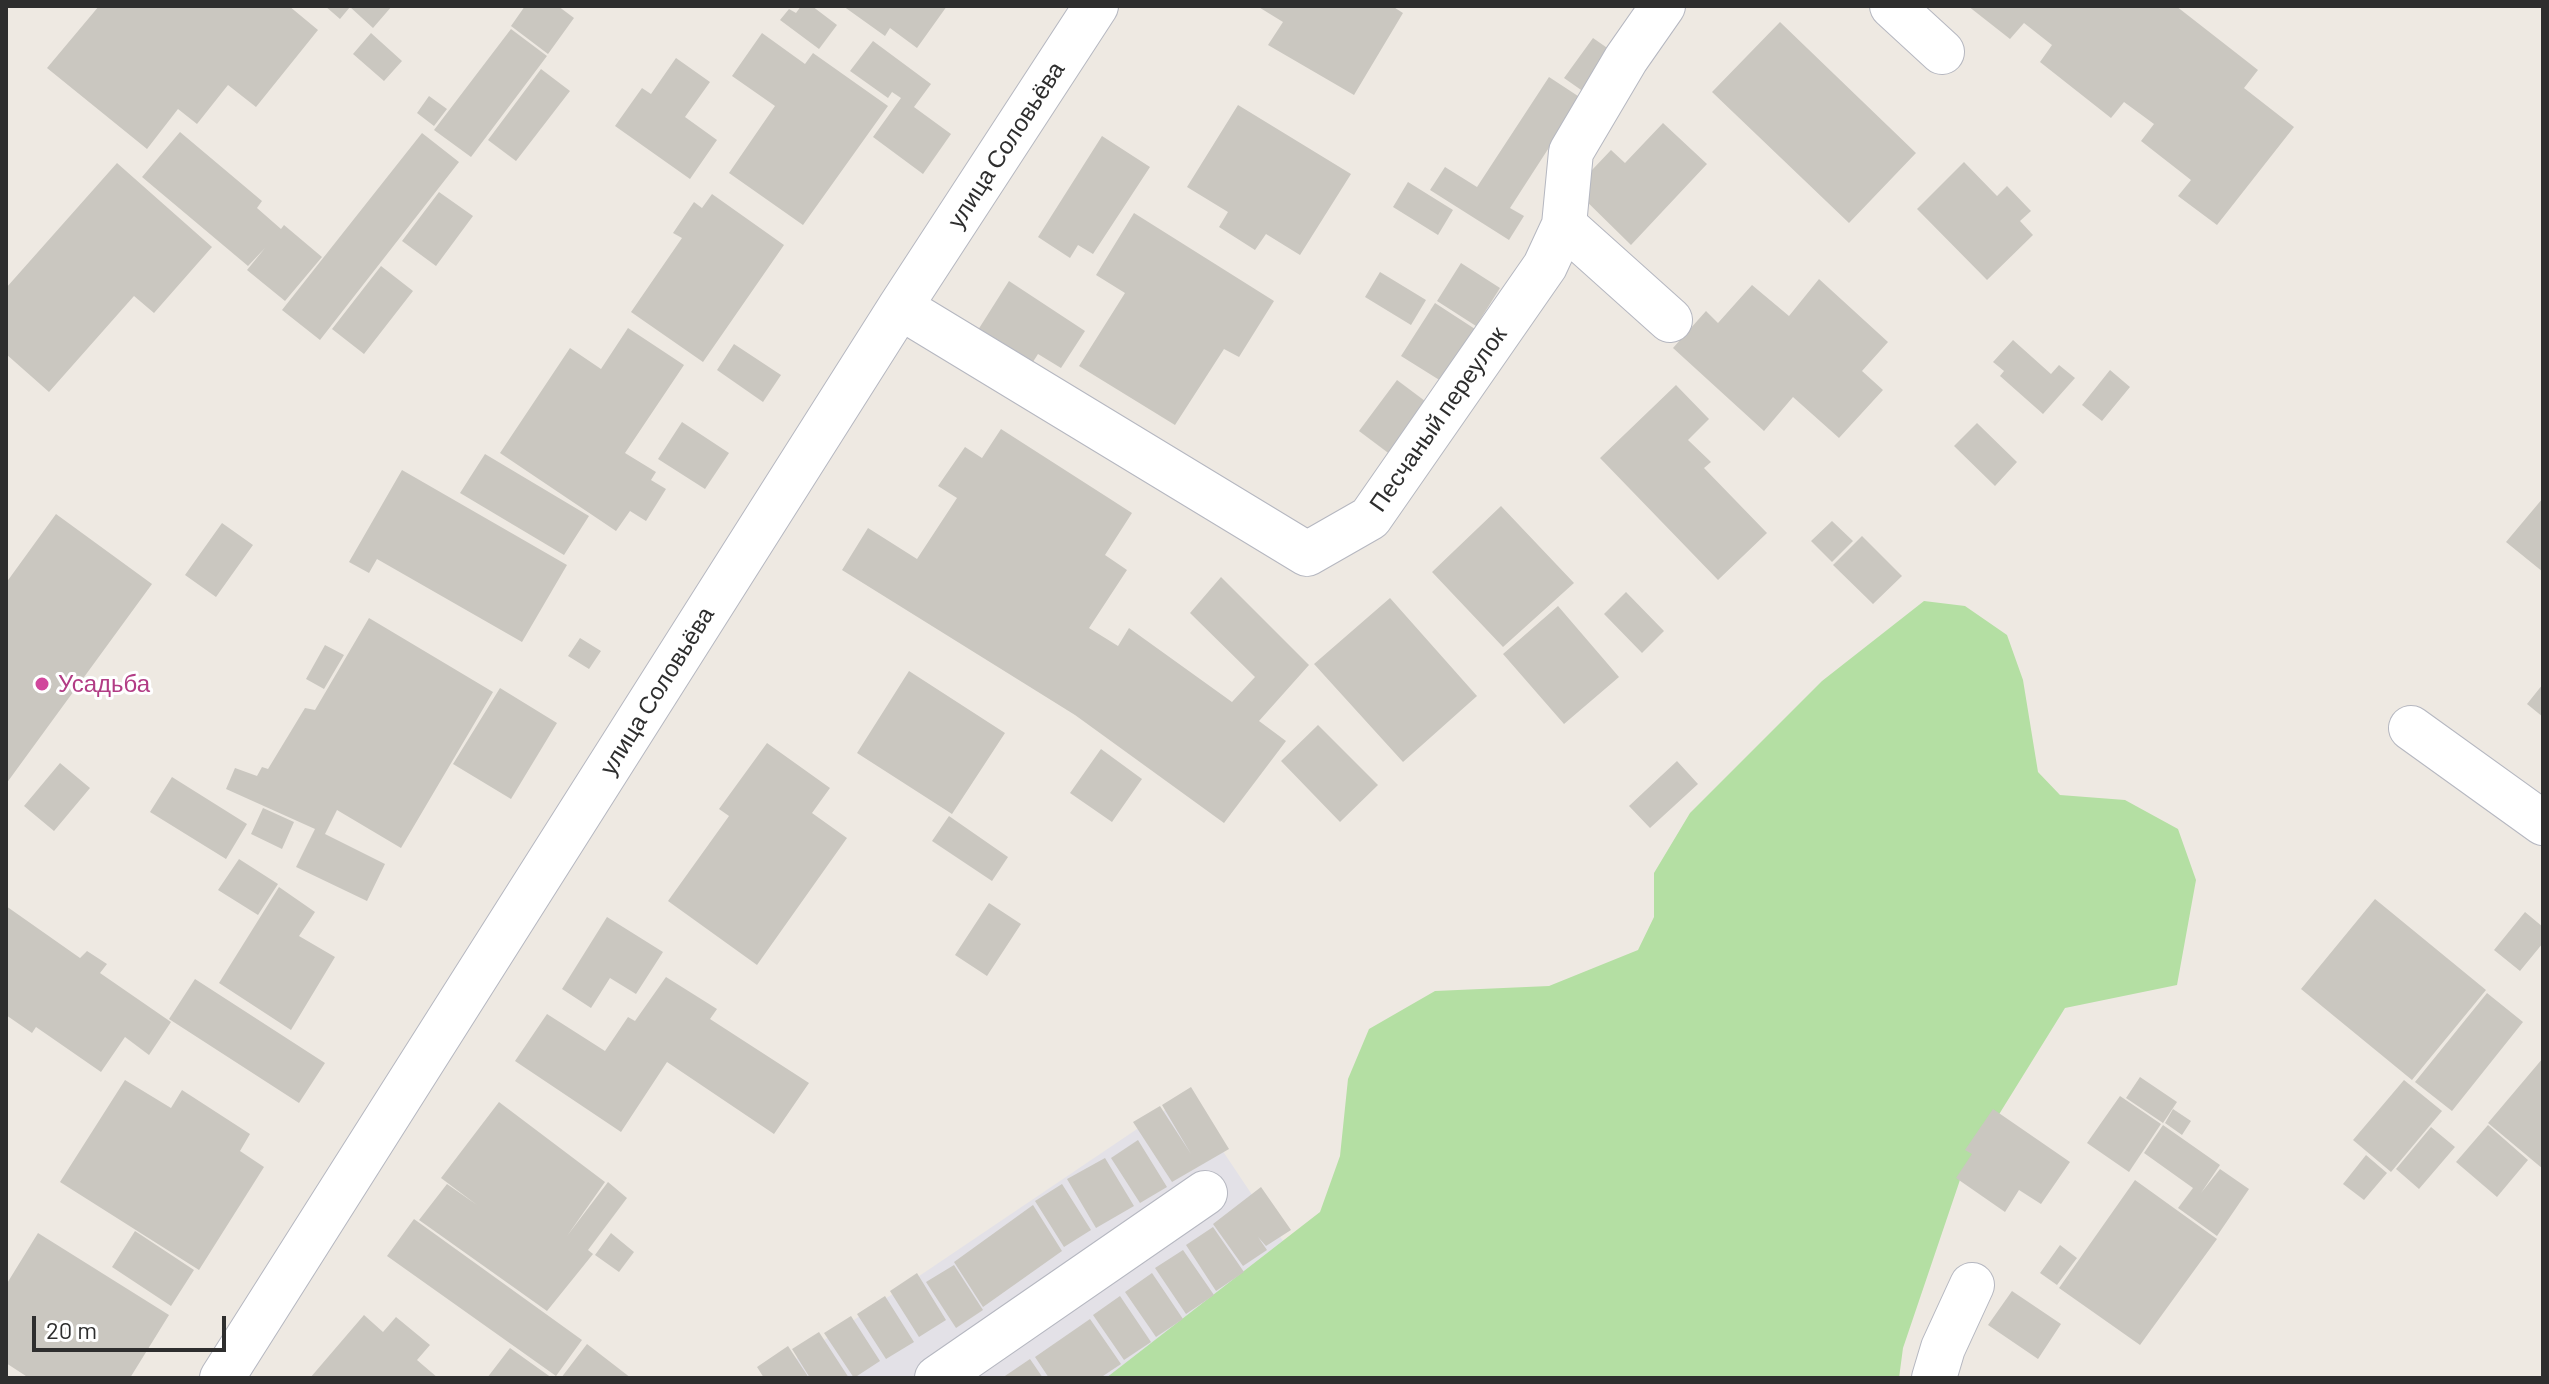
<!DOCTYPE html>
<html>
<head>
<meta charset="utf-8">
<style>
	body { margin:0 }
	#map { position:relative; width:2549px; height:1384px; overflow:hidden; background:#eee9e2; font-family:Barlow,sans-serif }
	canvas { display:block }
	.frame { position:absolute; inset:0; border:8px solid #2e2e2e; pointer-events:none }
	.scale { position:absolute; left:32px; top:1316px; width:194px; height:36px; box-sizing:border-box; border:4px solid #2e2e2e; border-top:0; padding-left:10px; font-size:24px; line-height:28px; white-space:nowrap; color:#2e2e2e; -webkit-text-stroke:6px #fff; paint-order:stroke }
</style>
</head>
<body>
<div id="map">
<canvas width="2549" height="1384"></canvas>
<div class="frame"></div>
<div class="scale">20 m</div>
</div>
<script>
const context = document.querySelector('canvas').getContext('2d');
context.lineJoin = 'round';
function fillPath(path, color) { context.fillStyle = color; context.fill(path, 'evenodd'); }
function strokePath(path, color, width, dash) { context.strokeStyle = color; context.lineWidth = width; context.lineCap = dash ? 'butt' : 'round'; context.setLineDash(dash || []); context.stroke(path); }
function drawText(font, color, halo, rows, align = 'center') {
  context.font = font + ' Barlow,sans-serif'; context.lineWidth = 6; context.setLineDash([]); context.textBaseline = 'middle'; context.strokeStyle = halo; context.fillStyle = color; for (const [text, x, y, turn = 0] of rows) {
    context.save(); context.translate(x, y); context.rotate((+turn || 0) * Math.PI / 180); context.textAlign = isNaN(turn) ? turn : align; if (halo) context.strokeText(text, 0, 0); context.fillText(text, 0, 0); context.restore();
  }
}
const industrial = new Path2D(`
	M 1186,1096 L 1297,1262 L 1136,1378 L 768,1378 Z`);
const green = new Path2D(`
	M 1924,601 L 1965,606 L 2007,635 L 2023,680 L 2038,772 L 2060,795 L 2125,800 L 2178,829 L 2196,880 L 2177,985 L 2065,1008 L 1962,1174 L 1903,1348 L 1899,1378 L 1106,1378 L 1320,1212 L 1340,1156 L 1348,1079 L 1369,1029 L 1435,991 L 1549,986 L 1638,950 L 1654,917 L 1654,873 L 1690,813 L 1822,681 Z`);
const building = new Path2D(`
	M 99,6 L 289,6 L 318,30 L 256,107 L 228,85 L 197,124 L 178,109 L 147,149 L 47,68 Z
	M 325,6 L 392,6 L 373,28 L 350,7 L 340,19 Z
	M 525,6 L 558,6 L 574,18 L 548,54 L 511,26 Z
	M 801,6 L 812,6 L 837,25 L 819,49 L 780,20 L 789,9 L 796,13 Z
	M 843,6 L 947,6 L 917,48 L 890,28 L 885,36 Z
	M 1257,6 L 1392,6 L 1403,13 L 1354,95 L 1268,45 L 1283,22 Z
	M 1968,6 L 2176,6 L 2258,70 L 2244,88 L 2294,127 L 2217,225 L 2178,196 L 2191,180 L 2141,141 L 2154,124 L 2124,102 L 2111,118 L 2040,62 L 2052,45 L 2024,23 L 2010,39 Z
	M 1780,22 L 1916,153 L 1849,223 L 1712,92 Z
	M 511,29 L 547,56 L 471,157 L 434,130 Z
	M 371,33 L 402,61 L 384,81 L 353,54 Z
	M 762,33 L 805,64 L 813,53 L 888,106 L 803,225 L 729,173 L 775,106 L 732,76 Z
	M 1593,38 L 1613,52 L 1584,92 L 1564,78 Z
	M 873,41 L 931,84 L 914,107 L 951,134 L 923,174 L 873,137 L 901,98 L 892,92 L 888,98 L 850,71 Z
	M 676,58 L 710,82 L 685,117 L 717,140 L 690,179 L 615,126 L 642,88 L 651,94 Z
	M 541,69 L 570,91 L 516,161 L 488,140 Z
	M 1549,77 L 1581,98 L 1510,208 L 1524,216 L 1509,240 L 1430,190 L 1445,167 L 1477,187 Z
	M 429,96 L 447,109 L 434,126 L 417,113 Z
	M 1238,105 L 1351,174 L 1300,255 L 1266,234 L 1255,250 L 1219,227 L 1228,212 L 1187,187 Z
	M 1663,123 L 1707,164 L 1631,245 L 1574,189 L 1611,150 L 1625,163 Z
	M 180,132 L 262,201 L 257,208 L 281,229 L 284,225 L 322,257 L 285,301 L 247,270 L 265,248 L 248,266 L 142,177 Z
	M 422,133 L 459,162 L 320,340 L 282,310 Z
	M 1102,136 L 1150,167 L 1093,254 L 1078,245 L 1070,258 L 1038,237 Z
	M 1964,162 L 1997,196 L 2007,186 L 2031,211 L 2020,221 L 2033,235 L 1987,280 L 1917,209 Z
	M 117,163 L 212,247 L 154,313 L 134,296 L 49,392 L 6,354 L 6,288 Z
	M 1408,182 L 1453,210 L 1438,235 L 1393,207 Z
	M 439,192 L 473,216 L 436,266 L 402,241 Z
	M 712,194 L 784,245 L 703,362 L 631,312 L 682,238 L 673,233 L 694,202 L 702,208 Z
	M 1134,213 L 1274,301 L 1239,357 L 1224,349 L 1175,425 L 1079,366 L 1125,293 L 1096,275 Z
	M 1461,263 L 1500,288 L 1476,326 L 1437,301 Z
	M 381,266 L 413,291 L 364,354 L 332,329 Z
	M 1380,272 L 1426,300 L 1411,325 L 1365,297 Z
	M 1819,279 L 1888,342 L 1862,371 L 1883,390 L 1839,438 L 1793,397 L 1764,431 L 1673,348 L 1706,311 L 1718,323 L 1752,285 L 1789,316 Z
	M 1009,281 L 1085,331 L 1061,368 L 1038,354 L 1031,365 L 978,330 Z
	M 1435,303 L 1475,329 L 1441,381 L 1401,356 Z
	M 628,328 L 684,365 L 625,453 L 656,472 L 651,480 L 666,489 L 646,521 L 630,511 L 616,531 L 500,453 L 570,348 L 601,369 Z
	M 2013,340 L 2051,374 L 2059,365 L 2075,378 L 2043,414 L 2000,376 L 2004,371 L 1993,362 Z
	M 734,344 L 781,375 L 763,402 L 717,370 Z
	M 2110,370 L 2130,387 L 2102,421 L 2082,405 Z
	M 1397,380 L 1429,404 L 1391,455 L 1359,431 Z
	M 1676,385 L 1709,419 L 1688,440 L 1711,462 L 1704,468 L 1767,533 L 1718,580 L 1600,458 Z
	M 682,422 L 729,453 L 705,489 L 658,459 Z
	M 1977,423 L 2017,462 L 1995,486 L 1954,446 Z
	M 1001,429 L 1132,513 L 1105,555 L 1127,570 L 1089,628 L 1118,646 L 1129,628 L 1232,702 L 1255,677 L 1190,613 L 1221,577 L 1309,665 L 1259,721 L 1286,741 L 1224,823 L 1075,715 L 842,570 L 868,528 L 917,559 L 957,498 L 938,486 L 965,447 L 982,458 Z
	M 485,454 L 589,516 L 564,555 L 460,493 Z
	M 402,470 L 567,565 L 522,642 L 377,559 L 369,573 L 349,562 Z
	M 2543,498 L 2543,572 L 2506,542 Z
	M 1501,506 L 1574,583 L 1503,647 L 1432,572 Z
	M 56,514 L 152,584 L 6,784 L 6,583 Z
	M 1832,521 L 1853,541 L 1832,562 L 1811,541 Z
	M 222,523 L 253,545 L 216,597 L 185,575 Z
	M 1862,536 L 1902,576 L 1873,604 L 1833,565 Z
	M 1626,592 L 1664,631 L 1642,653 L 1604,614 Z
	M 1390,598 L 1477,696 L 1403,762 L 1314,664 Z
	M 1558,606 L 1619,677 L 1564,724 L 1503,654 Z
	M 369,618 L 493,692 L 401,848 L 337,810 L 325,834 L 385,864 L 367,901 L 296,867 L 315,829 L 226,789 L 235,768 L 257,776 L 262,767 L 268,769 L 305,708 L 315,710 Z
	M 580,638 L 601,651 L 589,669 L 568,656 Z
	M 325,645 L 344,655 L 324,689 L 306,679 Z
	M 909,671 L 1005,733 L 952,814 L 857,753 Z
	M 2543,684 L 2543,717 L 2527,704 Z
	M 500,688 L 557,723 L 511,799 L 453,764 Z
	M 1318,725 L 1378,785 L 1340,822 L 1281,761 Z
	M 767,743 L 830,788 L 812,813 L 847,838 L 757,965 L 668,901 L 729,816 L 719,809 Z
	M 1101,749 L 1142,779 L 1112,822 L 1070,793 Z
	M 1677,761 L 1698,784 L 1650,828 L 1629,806 Z
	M 60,763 L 90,788 L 54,831 L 24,806 Z
	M 172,777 L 247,824 L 226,859 L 150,812 Z
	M 263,808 L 294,822 L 282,849 L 251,834 Z
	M 949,816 L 1008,857 L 992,881 L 932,841 Z
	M 239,859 L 278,884 L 258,915 L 218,890 Z
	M 279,887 L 315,912 L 299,936 L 335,957 L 291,1030 L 219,983 Z
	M 2375,899 L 2486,990 L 2412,1080 L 2301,989 Z
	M 989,903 L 1021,924 L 987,976 L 955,955 Z
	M 6,906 L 80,958 L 87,951 L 107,964 L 100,973 L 171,1022 L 149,1055 L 125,1037 L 101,1072 L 36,1027 L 32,1033 L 6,1015 Z
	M 2525,912 L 2543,927 L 2543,943 L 2520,971 L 2494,950 Z
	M 607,917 L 663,952 L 636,994 L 610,978 L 591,1008 L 562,989 Z
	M 666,977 L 717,1009 L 710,1019 L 809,1083 L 774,1134 L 667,1062 L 621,1132 L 515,1061 L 547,1014 L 605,1051 L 628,1017 L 635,1021 Z
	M 195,979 L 325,1063 L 299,1103 L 169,1019 Z
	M 2487,993 L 2523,1022 L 2452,1111 L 2415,1082 Z
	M 2543,1058 L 2543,1169 L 2488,1123 Z
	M 2140,1077 L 2177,1102 L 2163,1123 L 2126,1098 Z
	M 125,1080 L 171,1108 L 182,1090 L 250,1134 L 240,1151 L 264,1167 L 199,1270 L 60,1182 Z
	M 2404,1080 L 2442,1111 L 2391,1172 L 2353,1140 Z
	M 1191,1087 L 1229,1149 L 1172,1182 L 1133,1122 L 1160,1106 L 1191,1154 L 1162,1105 Z
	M 2120,1096 L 2161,1124 L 2129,1172 L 2087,1143 Z
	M 499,1102 L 605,1182 L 567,1236 L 608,1182 L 627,1198 L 588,1250 L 593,1254 L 547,1311 L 419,1220 L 447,1184 L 477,1205 L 441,1178 Z
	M 1993,1109 L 2070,1162 L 2041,1204 L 2019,1190 L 2005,1212 L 1956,1178 L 1972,1154 L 1965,1150 Z
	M 2173,1109 L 2191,1121 L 2182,1135 L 2165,1123 Z
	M 2163,1125 L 2220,1165 L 2201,1193 L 2220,1169 L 2249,1189 L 2217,1236 L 2178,1208 L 2193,1188 L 2144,1153 Z
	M 2488,1125 L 2528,1160 L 2497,1197 L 2456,1162 Z
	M 2431,1127 L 2455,1147 L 2419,1189 L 2396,1169 Z
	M 1138,1140 L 1167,1187 L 1140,1203 L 1111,1158 Z
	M 2366,1155 L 2387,1173 L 2364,1200 L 2343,1184 Z
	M 1105,1158 L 1134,1206 L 1096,1228 L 1067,1179 Z
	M 2135,1180 L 2217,1239 L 2140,1345 L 2059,1288 Z
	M 1062,1184 L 1091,1230 L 1064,1247 L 1035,1201 Z
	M 1261,1187 L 1291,1230 L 1266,1246 L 1258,1237 L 1267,1250 L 1243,1266 L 1213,1224 Z
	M 1033,1205 L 1062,1251 L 983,1307 L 954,1262 Z
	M 414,1219 L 582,1340 L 556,1376 L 387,1256 Z
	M 1213,1227 L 1244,1272 L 1216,1291 L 1186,1245 Z
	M 135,1231 L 194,1270 L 171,1306 L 112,1267 Z
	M 38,1233 L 169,1315 L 130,1378 L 29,1378 L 6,1363 L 6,1285 Z
	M 611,1233 L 634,1252 L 619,1272 L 595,1255 Z
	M 2060,1245 L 2077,1258 L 2057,1285 L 2040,1273 Z
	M 1183,1250 L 1214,1295 L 1186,1314 L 1155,1268 Z
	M 954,1265 L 983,1310 L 956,1328 L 926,1282 Z
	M 917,1273 L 946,1320 L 919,1337 L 890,1291 Z
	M 1152,1273 L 1183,1319 L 1156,1337 L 1125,1292 Z
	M 2012,1291 L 2061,1324 L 2038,1359 L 1988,1325 Z
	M 885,1296 L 914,1342 L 886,1359 L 857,1314 Z
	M 1120,1296 L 1151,1342 L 1124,1360 L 1093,1315 Z
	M 364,1315 L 383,1332 L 396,1317 L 430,1345 L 417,1360 L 438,1378 L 310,1378 Z
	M 851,1316 L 880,1361 L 854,1378 L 824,1333 Z
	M 1090,1319 L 1121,1364 L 1100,1378 L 1049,1378 L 1035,1357 Z
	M 819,1332 L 849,1378 L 810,1378 L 792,1349 Z
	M 587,1344 L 631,1378 L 561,1378 Z
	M 788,1346 L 809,1378 L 764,1378 L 757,1367 Z
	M 510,1348 L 552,1378 L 487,1378 Z
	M 1030,1359 L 1043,1378 L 1002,1378 Z`);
const minor = new Path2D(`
	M 1892,6 L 1942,52
	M 1564,225 L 1670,320
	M 900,307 L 1307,554 L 1370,518 L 1545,266 L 1564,225 L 1571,152 L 1626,59 L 1663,6
	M 2411,728 L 2543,823
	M 222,1378 L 900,307 L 1096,6
	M 937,1378 L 1205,1193
	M 1934,1378 L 1943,1348 L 1972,1285`);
const markers = [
	[42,684,8,"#d1479c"]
];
const streetNames = [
	["улица Соловьёва",1006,145,-57],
	["Песчаный переулок",1438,419,-55],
	["улица Соловьёва",657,691,-58]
];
const hotelNames = [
	["Усадьба",58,684]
];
fillPath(industrial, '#e3e1e7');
fillPath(green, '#b4dfa3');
fillPath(building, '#cac7c0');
strokePath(minor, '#b5b7c0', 46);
strokePath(minor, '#fff', 44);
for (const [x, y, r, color] of markers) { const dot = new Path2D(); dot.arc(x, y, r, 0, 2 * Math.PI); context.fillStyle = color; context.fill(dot); strokePath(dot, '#fff', 3); }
drawText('24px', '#2e2e2e', '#fff', streetNames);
drawText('24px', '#b23c85', '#fff', hotelNames, 'left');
</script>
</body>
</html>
